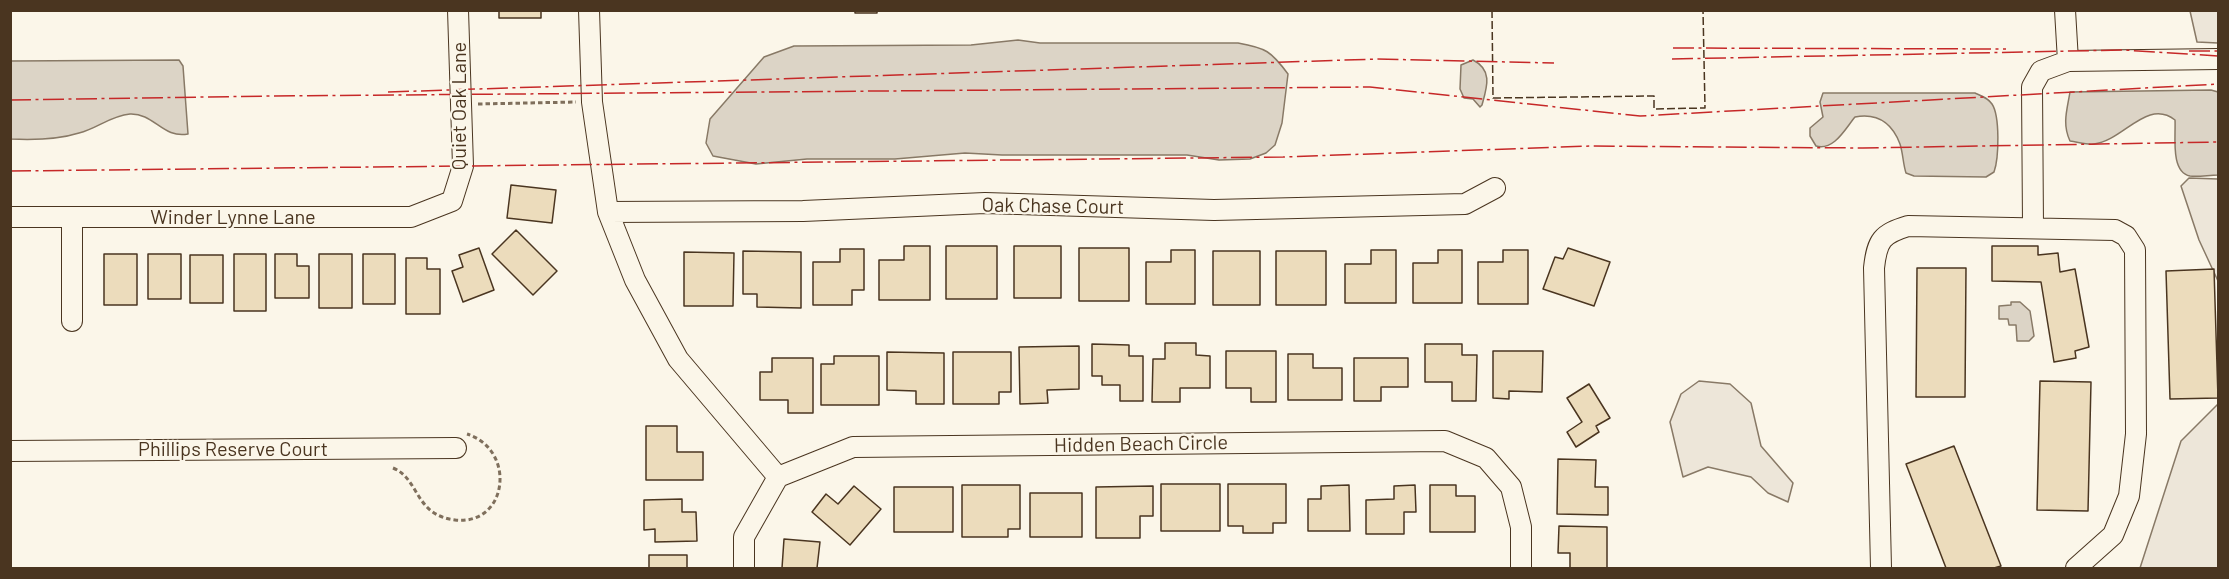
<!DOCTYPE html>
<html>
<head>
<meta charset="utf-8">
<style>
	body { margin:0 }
	#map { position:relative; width:2229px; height:579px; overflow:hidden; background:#fbf6e9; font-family:Barlow,sans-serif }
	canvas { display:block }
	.frame { position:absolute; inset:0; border:12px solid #4a3520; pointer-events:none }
</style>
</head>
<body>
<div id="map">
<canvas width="2229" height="579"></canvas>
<div class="frame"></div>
</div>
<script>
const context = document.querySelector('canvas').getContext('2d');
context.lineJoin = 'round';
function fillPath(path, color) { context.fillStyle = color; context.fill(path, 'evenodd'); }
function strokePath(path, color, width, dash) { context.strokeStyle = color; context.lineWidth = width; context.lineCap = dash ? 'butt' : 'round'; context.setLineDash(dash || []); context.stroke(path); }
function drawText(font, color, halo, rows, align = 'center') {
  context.font = font + ' Barlow,sans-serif'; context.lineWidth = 4.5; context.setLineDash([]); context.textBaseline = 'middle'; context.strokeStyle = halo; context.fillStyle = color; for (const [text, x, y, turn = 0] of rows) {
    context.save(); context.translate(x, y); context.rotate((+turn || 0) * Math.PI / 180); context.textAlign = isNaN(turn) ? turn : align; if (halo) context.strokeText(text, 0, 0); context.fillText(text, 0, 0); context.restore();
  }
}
const green = new Path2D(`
	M 2190,11 L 2218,11 L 2218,43 L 2197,42 Z
	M 2189,178 L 2218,179 L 2218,281 L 2199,240 L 2181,186 Z
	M 1699,381 L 1730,384 L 1751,403 L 1761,446 L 1793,483 L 1788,502 L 1768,493 L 1751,477 L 1708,467 L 1683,477 L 1670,422 L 1681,394 Z
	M 2218,404 L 2218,568 L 2140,568 L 2181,441 Z`);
const water = new Path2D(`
	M 1018,40 L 1040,43 L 1238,43 C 1266,48 1271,51 1288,74 L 1282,123 L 1275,145 L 1266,153 L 1250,159 L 1219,160 L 1187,155 L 1002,155 L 965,153 L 895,159 L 807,159 L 756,164 L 713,156 L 706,143 L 710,119 L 764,57 L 794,46 L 971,45 Z
	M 179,60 L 183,66 L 188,134 C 163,139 154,113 130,114 C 110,116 98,128 79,133 C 57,140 33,140 11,139 L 11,61 Z
	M 1473,60 C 1493,70 1487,87 1482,105 L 1480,107 L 1473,99 L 1464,98 L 1460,89 L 1461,65 Z
	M 2211,90 L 2218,92 L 2218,175 C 2209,175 2199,177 2190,176 C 2170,172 2176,135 2175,120 C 2147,98 2123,141 2094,144 C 2087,145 2078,142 2070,141 C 2062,124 2067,110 2070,92 Z
	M 1823,93 L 1975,93 C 1982,96 1988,98 1992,104 C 2000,116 1999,158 1994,172 L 1986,177 L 1914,176 L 1906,173 C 1903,164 1903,153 1900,144 C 1892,123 1877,113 1855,117 C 1845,129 1834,151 1816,146 L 1810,136 L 1810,128 L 1823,117 L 1820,102 Z
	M 2011,302 L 2020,302 L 2030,311 L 2034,336 L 2029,341 L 2017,341 L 2016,325 L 2009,325 L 2008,319 L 1999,319 L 1999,306 L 2011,305 Z`);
const building = new Path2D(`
	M 499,10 L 541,10 L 541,18 L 499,18 Z
	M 855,10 L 877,10 L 877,13 L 855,13 Z
	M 511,185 L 556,190 L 552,223 L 507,218 Z
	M 516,230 L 557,271 L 533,295 L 492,254 Z
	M 904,246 L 930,246 L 930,300 L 879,300 L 879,260 L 904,260 Z
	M 946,246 L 997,246 L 997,299 L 946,299 Z
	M 1014,246 L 1061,246 L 1061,298 L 1014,298 Z
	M 1992,246 L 2038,246 L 2038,255 L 2058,253 L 2060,272 L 2075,269 L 2089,347 L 2075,351 L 2076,358 L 2054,362 L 2041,282 L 1992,281 Z
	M 479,248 L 494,290 L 463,302 L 452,271 L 463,267 L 459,255 Z
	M 1079,248 L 1129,248 L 1129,301 L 1079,301 Z
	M 1568,248 L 1610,262 L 1594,306 L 1543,289 L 1555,257 L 1563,259 Z
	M 840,249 L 864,249 L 864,290 L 852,290 L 852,305 L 813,305 L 813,262 L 840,262 Z
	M 1171,250 L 1195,250 L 1195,304 L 1146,304 L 1146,262 L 1171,262 Z
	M 1371,250 L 1396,250 L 1396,303 L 1345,303 L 1345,264 L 1371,264 Z
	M 1438,250 L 1462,250 L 1462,303 L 1413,303 L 1413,263 L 1438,263 Z
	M 1503,250 L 1528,250 L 1528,304 L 1478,304 L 1478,262 L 1503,262 Z
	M 743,251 L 801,252 L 801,308 L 757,307 L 757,294 L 743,294 Z
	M 1213,251 L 1260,251 L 1260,305 L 1213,305 Z
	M 1276,251 L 1326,251 L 1326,305 L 1276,305 Z
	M 684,252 L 734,253 L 733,306 L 684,306 Z
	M 104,254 L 137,254 L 137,305 L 104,305 Z
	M 148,254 L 181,254 L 181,299 L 148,299 Z
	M 234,254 L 266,254 L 266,311 L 234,311 Z
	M 275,254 L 297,254 L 297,266 L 309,266 L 309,298 L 275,298 Z
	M 319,254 L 352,254 L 352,308 L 319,308 Z
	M 363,254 L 395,254 L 395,304 L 363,304 Z
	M 190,255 L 223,255 L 223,303 L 190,303 Z
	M 406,258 L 427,258 L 427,269 L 440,269 L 440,314 L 406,314 Z
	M 1917,268 L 1966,268 L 1965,397 L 1916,397 Z
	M 2214,269 L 2218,398 L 2170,399 L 2166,271 Z
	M 1165,343 L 1196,343 L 1196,355 L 1210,356 L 1210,388 L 1180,388 L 1180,402 L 1152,402 L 1153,359 L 1165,359 Z
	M 1092,344 L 1129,345 L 1129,356 L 1143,356 L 1143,401 L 1120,401 L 1120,385 L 1102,385 L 1102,376 L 1092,376 Z
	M 1425,344 L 1462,344 L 1462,355 L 1477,355 L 1476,401 L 1452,401 L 1452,382 L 1425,382 Z
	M 1079,346 L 1079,389 L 1047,390 L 1048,403 L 1020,404 L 1019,347 Z
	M 1226,351 L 1276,351 L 1276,402 L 1251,402 L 1251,388 L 1226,388 Z
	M 1493,351 L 1543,351 L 1542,392 L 1509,391 L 1509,399 L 1493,398 Z
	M 887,352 L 944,353 L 944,404 L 916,404 L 916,391 L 887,390 Z
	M 953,352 L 1011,352 L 1011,392 L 999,392 L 999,404 L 953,404 Z
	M 1288,354 L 1313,354 L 1313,368 L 1342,368 L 1342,400 L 1288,400 Z
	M 834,356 L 879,356 L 879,405 L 821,405 L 821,364 L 834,364 Z
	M 772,358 L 813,358 L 813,413 L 788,413 L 788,400 L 760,400 L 760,372 L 772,372 Z
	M 1354,358 L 1408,358 L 1408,387 L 1381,387 L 1381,401 L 1354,401 Z
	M 2040,381 L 2091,382 L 2088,511 L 2037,510 Z
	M 1589,384 L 1610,418 L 1596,426 L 1599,432 L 1576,447 L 1567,432 L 1582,422 L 1567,398 Z
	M 646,426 L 677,426 L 677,452 L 703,452 L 703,480 L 646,480 Z
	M 1954,446 L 2001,566 L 1994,568 L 1946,568 L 1906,464 Z
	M 1558,459 L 1596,460 L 1595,487 L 1608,487 L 1608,515 L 1557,514 Z
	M 1161,484 L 1220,484 L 1220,531 L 1161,531 Z
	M 1228,484 L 1286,484 L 1286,523 L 1273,523 L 1273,533 L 1243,533 L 1243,526 L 1228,526 Z
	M 962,485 L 1020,485 L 1020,529 L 1008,529 L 1008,537 L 962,537 Z
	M 1349,485 L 1350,531 L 1308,531 L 1308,499 L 1321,499 L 1321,486 Z
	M 1415,485 L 1416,512 L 1404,512 L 1404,534 L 1366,534 L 1366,500 L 1394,499 L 1394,486 Z
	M 1430,485 L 1456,485 L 1456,496 L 1475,496 L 1475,532 L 1430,532 Z
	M 854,486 L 881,509 L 850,545 L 812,512 L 826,494 L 838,504 Z
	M 1153,486 L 1153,516 L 1140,516 L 1140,538 L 1096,538 L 1096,487 Z
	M 894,487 L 953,487 L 953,532 L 894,532 Z
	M 1030,493 L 1082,493 L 1082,537 L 1030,537 Z
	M 682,499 L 682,512 L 696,512 L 697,541 L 655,542 L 655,529 L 644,530 L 644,500 Z
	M 1559,526 L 1607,527 L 1607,568 L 1570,568 L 1570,553 L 1558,553 Z
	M 784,539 L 820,542 L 817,568 L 782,568 Z
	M 649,555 L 687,555 L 687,568 L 649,568 Z`);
const path = new Path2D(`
	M 478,104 L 576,102
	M 393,468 C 420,479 414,515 455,520 C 508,526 517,450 467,434`);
const minor = new Path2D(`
	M 589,10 L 592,102 L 608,212 L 635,280 L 678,359 L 778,477
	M 2065,10 L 2068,61
	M 608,212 L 803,211 L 985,203 L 1214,210 L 1465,204 L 1495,188
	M 10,217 L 411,217 L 452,201 L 463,166 L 458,10
	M 72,217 L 72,321
	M 2033,226 L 2032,87 L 2041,71 L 2068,61 L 2218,59
	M 10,451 L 456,448
	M 744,568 L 744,537 L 778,477 L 853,447 L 1445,441 L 1486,458 L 1511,487 L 1521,527 L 1521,568
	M 1881,568 L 1874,268 C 1877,240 1882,234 1908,226 L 2115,230 L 2126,236 L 2135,250 L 2136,434 L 2129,496 L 2113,535 L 2076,568`);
const fence = new Path2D(`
	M 1492,10 L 1493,98 L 1654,96 L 1654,109 L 1705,108 L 1703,10`);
const power = new Path2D(`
	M 1673,48 L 2006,49
	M 2189,51 L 2218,51
	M 1672,59 L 2124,50 L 2218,56
	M 388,92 L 1377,59 L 1554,63
	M 10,100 L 271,96 L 1370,87 L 1640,116 L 2218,84
	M 10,171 L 1283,157 L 1590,146 L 1863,148 L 2218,142`);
const streetNames = [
	["Quiet Oak Lane",459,106,-90],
	["Oak Chase Court",1053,206,1],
	["Winder Lynne Lane",233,217],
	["Hidden Beach Circle",1141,444,-1],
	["Phillips Reserve Court",233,449]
];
fillPath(green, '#ede6d9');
strokePath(green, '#887966', 1.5);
fillPath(water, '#dcd4c6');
strokePath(water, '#887966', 1.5);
fillPath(building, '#ecdcbc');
strokePath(building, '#4a3520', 1.5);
strokePath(minor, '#4a3520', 22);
strokePath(path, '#7f6f5c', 3, [4.5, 3]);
strokePath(minor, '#fbf6e9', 20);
strokePath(fence, '#4a3520', 1.5, [8, 3]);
strokePath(power, '#c62828', 1.5, [21, 4.5, 3, 4.5]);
drawText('20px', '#4a3520', '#fbf6e9', streetNames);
</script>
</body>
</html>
